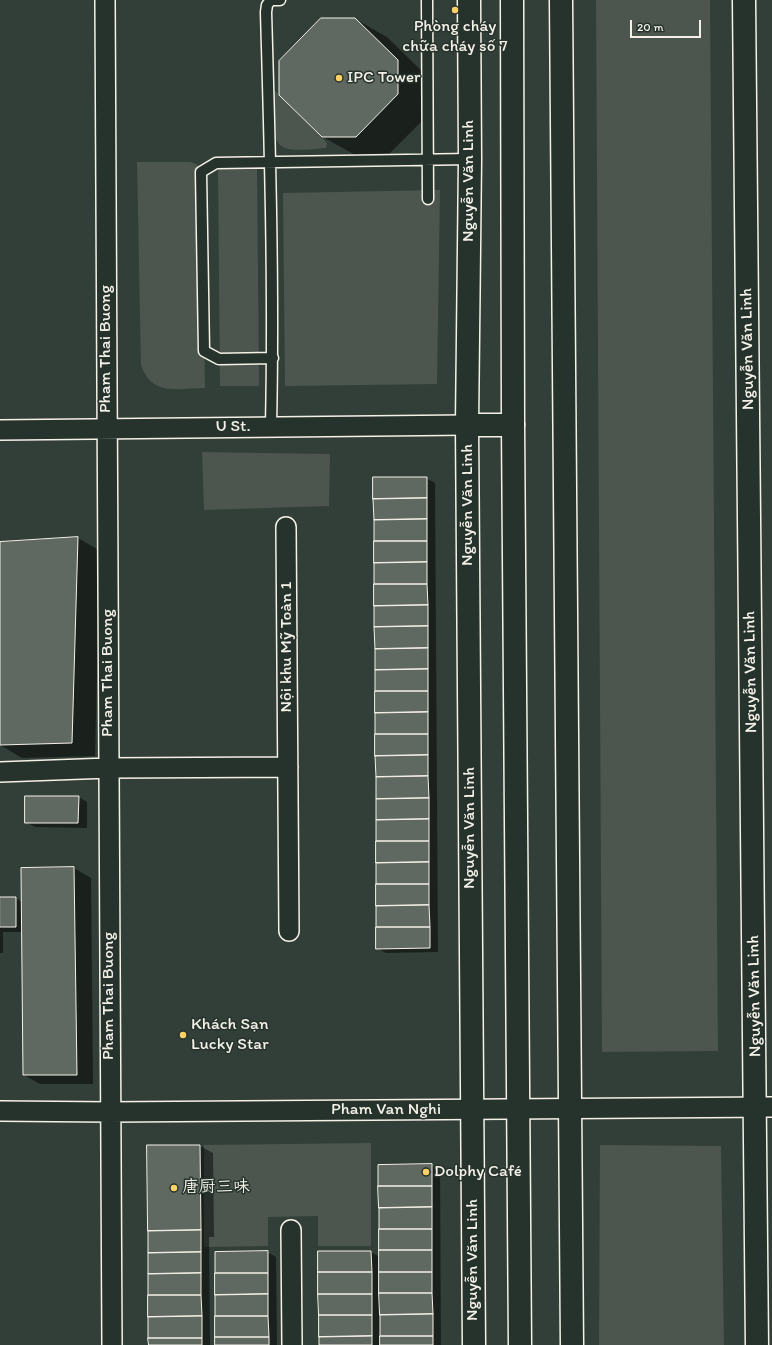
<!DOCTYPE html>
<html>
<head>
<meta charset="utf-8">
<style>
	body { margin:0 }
	#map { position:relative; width:772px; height:1345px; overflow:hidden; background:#323e38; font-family:Itim,sans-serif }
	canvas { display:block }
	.scale { position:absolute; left:630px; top:20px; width:71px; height:18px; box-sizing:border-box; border:2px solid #f4f1e8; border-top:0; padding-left:5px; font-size:12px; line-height:14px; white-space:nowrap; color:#f4f1e8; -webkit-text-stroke:3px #26332d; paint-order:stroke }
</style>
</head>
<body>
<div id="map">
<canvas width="772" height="1345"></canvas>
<div class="scale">20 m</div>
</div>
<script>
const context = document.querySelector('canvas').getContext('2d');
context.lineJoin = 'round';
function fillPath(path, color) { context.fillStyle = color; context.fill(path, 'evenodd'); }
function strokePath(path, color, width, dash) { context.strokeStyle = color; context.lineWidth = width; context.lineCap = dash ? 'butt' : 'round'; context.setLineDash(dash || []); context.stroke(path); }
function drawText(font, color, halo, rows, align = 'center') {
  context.font = font + ' Itim,"LXGW WenKai TC",sans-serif'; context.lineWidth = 3; context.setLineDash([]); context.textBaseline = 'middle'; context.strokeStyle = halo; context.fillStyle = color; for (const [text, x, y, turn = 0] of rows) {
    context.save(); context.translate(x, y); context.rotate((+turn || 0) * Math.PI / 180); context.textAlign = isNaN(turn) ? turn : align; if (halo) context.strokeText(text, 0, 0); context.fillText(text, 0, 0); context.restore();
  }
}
const green = new Path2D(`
	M 596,0 L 710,0 L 718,1051 L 602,1052 Z
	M 275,91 L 327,143 L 326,148 C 315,149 301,151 289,149 C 266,145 272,109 272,92 Z
	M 137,162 L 190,162 L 196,164 L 201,168 L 205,388 C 178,388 152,397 141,365 Z
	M 218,168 L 257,169 L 259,386 L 220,386 Z
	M 440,190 L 437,384 L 285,386 L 283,193 Z
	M 202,452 L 330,454 L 329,506 L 204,510 Z
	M 371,1143 L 371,1246 L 318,1246 L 318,1216 L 268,1217 L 268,1246 L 204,1247 L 204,1145 Z
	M 600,1145 L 721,1146 L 724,1345 L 599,1345 Z`);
const shadow = new Path2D(`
	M 355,19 L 387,37 L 430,79 L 430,113 L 388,155 L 355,155 L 323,137 Z
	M 426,478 L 435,483 L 438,952 L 386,953 L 377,948 Z
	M 78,538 L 100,551 L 95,756 L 22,758 L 0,745 L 0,543 Z
	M 79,797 L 87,802 L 87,828 L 35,827 L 26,822 Z
	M 74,868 L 91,878 L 93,1084 L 40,1084 L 24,1075 L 22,932 L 3,932 L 3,953 L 0,953 L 0,898 L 16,898 L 22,902 L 22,869 Z
	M 148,1146 L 200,1146 L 213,1153 L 214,1237 L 209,1237 L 210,1345 L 150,1345 Z
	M 431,1165 L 440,1171 L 441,1345 L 320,1345 L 371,1252 L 380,1257 Z
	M 267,1252 L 276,1257 L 277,1345 L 216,1345 Z`);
const building = new Path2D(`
	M 321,18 L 355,18 L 398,60 L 398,94 L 356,137 L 322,137 L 279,95 L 279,61 Z
	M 373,477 L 427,477 L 427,498 L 373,499 Z
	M 427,498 L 427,519 L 374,520 L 373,499 Z
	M 427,519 L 427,541 L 374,541 L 374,520 Z
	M 78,537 L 72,743 L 0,745 L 0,542 Z
	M 374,541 L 427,541 L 427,562 L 374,563 Z
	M 427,562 L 427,584 L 374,584 L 374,563 Z
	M 374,584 L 427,584 L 428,605 L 374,606 Z
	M 428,605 L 428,626 L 374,627 L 374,606 Z
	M 428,626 L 428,648 L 375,649 L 374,627 Z
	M 428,648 L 428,669 L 375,670 L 375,649 Z
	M 428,669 L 428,691 L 375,691 L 375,670 Z
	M 375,691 L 428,691 L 428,712 L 375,713 Z
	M 428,712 L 428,734 L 375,734 L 375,713 Z
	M 375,734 L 428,734 L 428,755 L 375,756 Z
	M 428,755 L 428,776 L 376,777 L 375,756 Z
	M 428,776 L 429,798 L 376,799 L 376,777 Z
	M 25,796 L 79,796 L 78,823 L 25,823 Z
	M 429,798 L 429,819 L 376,820 L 376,799 Z
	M 429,819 L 429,841 L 376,841 L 376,820 Z
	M 376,841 L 429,841 L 429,862 L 376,863 Z
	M 429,862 L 429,884 L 376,884 L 376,863 Z
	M 74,867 L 77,1075 L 23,1075 L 21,868 Z
	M 376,884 L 429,884 L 429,905 L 376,906 Z
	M 0,897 L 16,897 L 16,927 L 0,927 Z
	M 429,905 L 430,927 L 376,927 L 376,906 Z
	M 376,927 L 430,927 L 430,948 L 376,949 Z
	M 147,1145 L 200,1145 L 201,1230 L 148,1231 Z
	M 432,1164 L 432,1186 L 378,1186 L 378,1165 Z
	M 378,1186 L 432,1186 L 432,1207 L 379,1208 Z
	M 432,1207 L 432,1229 L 379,1229 L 379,1208 Z
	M 379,1229 L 432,1229 L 432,1250 L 379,1250 Z
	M 201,1230 L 201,1252 L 148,1253 L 148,1231 Z
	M 379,1250 L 432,1250 L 432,1272 L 379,1272 Z
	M 268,1251 L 268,1273 L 215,1273 L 215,1252 Z
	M 318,1251 L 371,1251 L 372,1272 L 318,1272 Z
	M 201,1252 L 201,1273 L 148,1274 L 148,1253 Z
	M 318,1272 L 372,1272 L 372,1294 L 318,1294 Z
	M 379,1272 L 432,1272 L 432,1293 L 379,1293 Z
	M 201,1273 L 201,1295 L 148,1295 L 148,1274 Z
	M 215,1273 L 268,1273 L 268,1294 L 215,1295 Z
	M 379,1293 L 432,1293 L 433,1314 L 380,1315 Z
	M 268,1294 L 268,1316 L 215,1316 L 215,1295 Z
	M 318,1294 L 372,1294 L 372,1315 L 319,1315 Z
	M 148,1295 L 201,1295 L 202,1316 L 148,1317 Z
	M 433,1314 L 433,1336 L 380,1336 L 380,1315 Z
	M 319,1315 L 372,1315 L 372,1336 L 319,1337 Z
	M 202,1316 L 202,1338 L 148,1338 L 148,1317 Z
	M 215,1316 L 268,1316 L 269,1337 L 215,1337 Z
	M 372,1336 L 372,1345 L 319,1345 L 319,1337 Z
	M 380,1336 L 433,1336 L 433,1345 L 380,1345 Z
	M 215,1337 L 269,1337 L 269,1345 L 215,1345 Z
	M 148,1338 L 202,1338 L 202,1345 L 149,1345 Z`);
const lane = new Path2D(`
	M 427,0 L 428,199
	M 273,358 L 219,359 L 204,351 L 201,172 L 216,163 L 470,159
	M 271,426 C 274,288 270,150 266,12 L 267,5 L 271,0 L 280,0`);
const street = new Path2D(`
	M 105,0 L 112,1345
	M 0,430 L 467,425
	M 286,527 L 289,931
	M 0,772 L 109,768 L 288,767
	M 0,1111 L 110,1112 L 772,1107
	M 291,1230 L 292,1345`);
const primary = new Path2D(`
	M 469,0 L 470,159 L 467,425 L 474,1345
	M 467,425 L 513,425`);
const highway = new Path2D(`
	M 512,0 L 513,425 L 520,1345
	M 561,0 L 572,1345
	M 744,0 L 757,1345`);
const markers = [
	[455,10,4,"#ffd166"],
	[339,78,4,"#ffd166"],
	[183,1035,4,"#ffd166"],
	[426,1172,4,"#ffd166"],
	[174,1188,4,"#ffd166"]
];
const poiNames = [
	["Phòng cháy",455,27,"center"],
	["chữa cháy số 7",455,47,"center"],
	["IPC Tower",347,78],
	["Khách Sạn",191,1025],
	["Lucky Star",191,1045],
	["Dolphy Café",434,1172],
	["唐厨三味",182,1188]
];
const streetNames = [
	["Nguyễn Văn Linh",469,181,-90],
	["Pham Thai Buong",106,349,-90],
	["Nguyễn Văn Linh",748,349,-91],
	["U St.",233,427],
	["Nguyễn Văn Linh",468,505,-90],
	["Nội khu Mỹ Toàn 1",287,647,-90],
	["Nguyễn Văn Linh",751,672,-91],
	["Pham Thai Buong",108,673,-90],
	["Nguyễn Văn Linh",470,828,-90],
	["Pham Thai Buong",109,996,-90],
	["Nguyễn Văn Linh",755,996,-91],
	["Pham Van Nghi",386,1110],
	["Nguyễn Văn Linh",473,1260,-90]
];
fillPath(green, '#4c564f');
fillPath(shadow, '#0007');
fillPath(building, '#5f6861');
strokePath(building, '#f4f1e8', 1);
strokePath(lane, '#f4f1e8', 13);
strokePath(street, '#f4f1e8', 22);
strokePath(primary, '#f4f1e8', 25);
strokePath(highway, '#f4f1e8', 25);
strokePath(lane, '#26332d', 10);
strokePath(street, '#26332d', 19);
strokePath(primary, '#26332d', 22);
strokePath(highway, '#26332d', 22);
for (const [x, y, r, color] of markers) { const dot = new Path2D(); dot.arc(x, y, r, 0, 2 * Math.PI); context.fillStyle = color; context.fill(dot); strokePath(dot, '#26332d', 1.5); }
drawText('17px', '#f4f1e8', '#26332d', poiNames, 'left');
drawText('17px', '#f4f1e8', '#26332d', streetNames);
</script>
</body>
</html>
